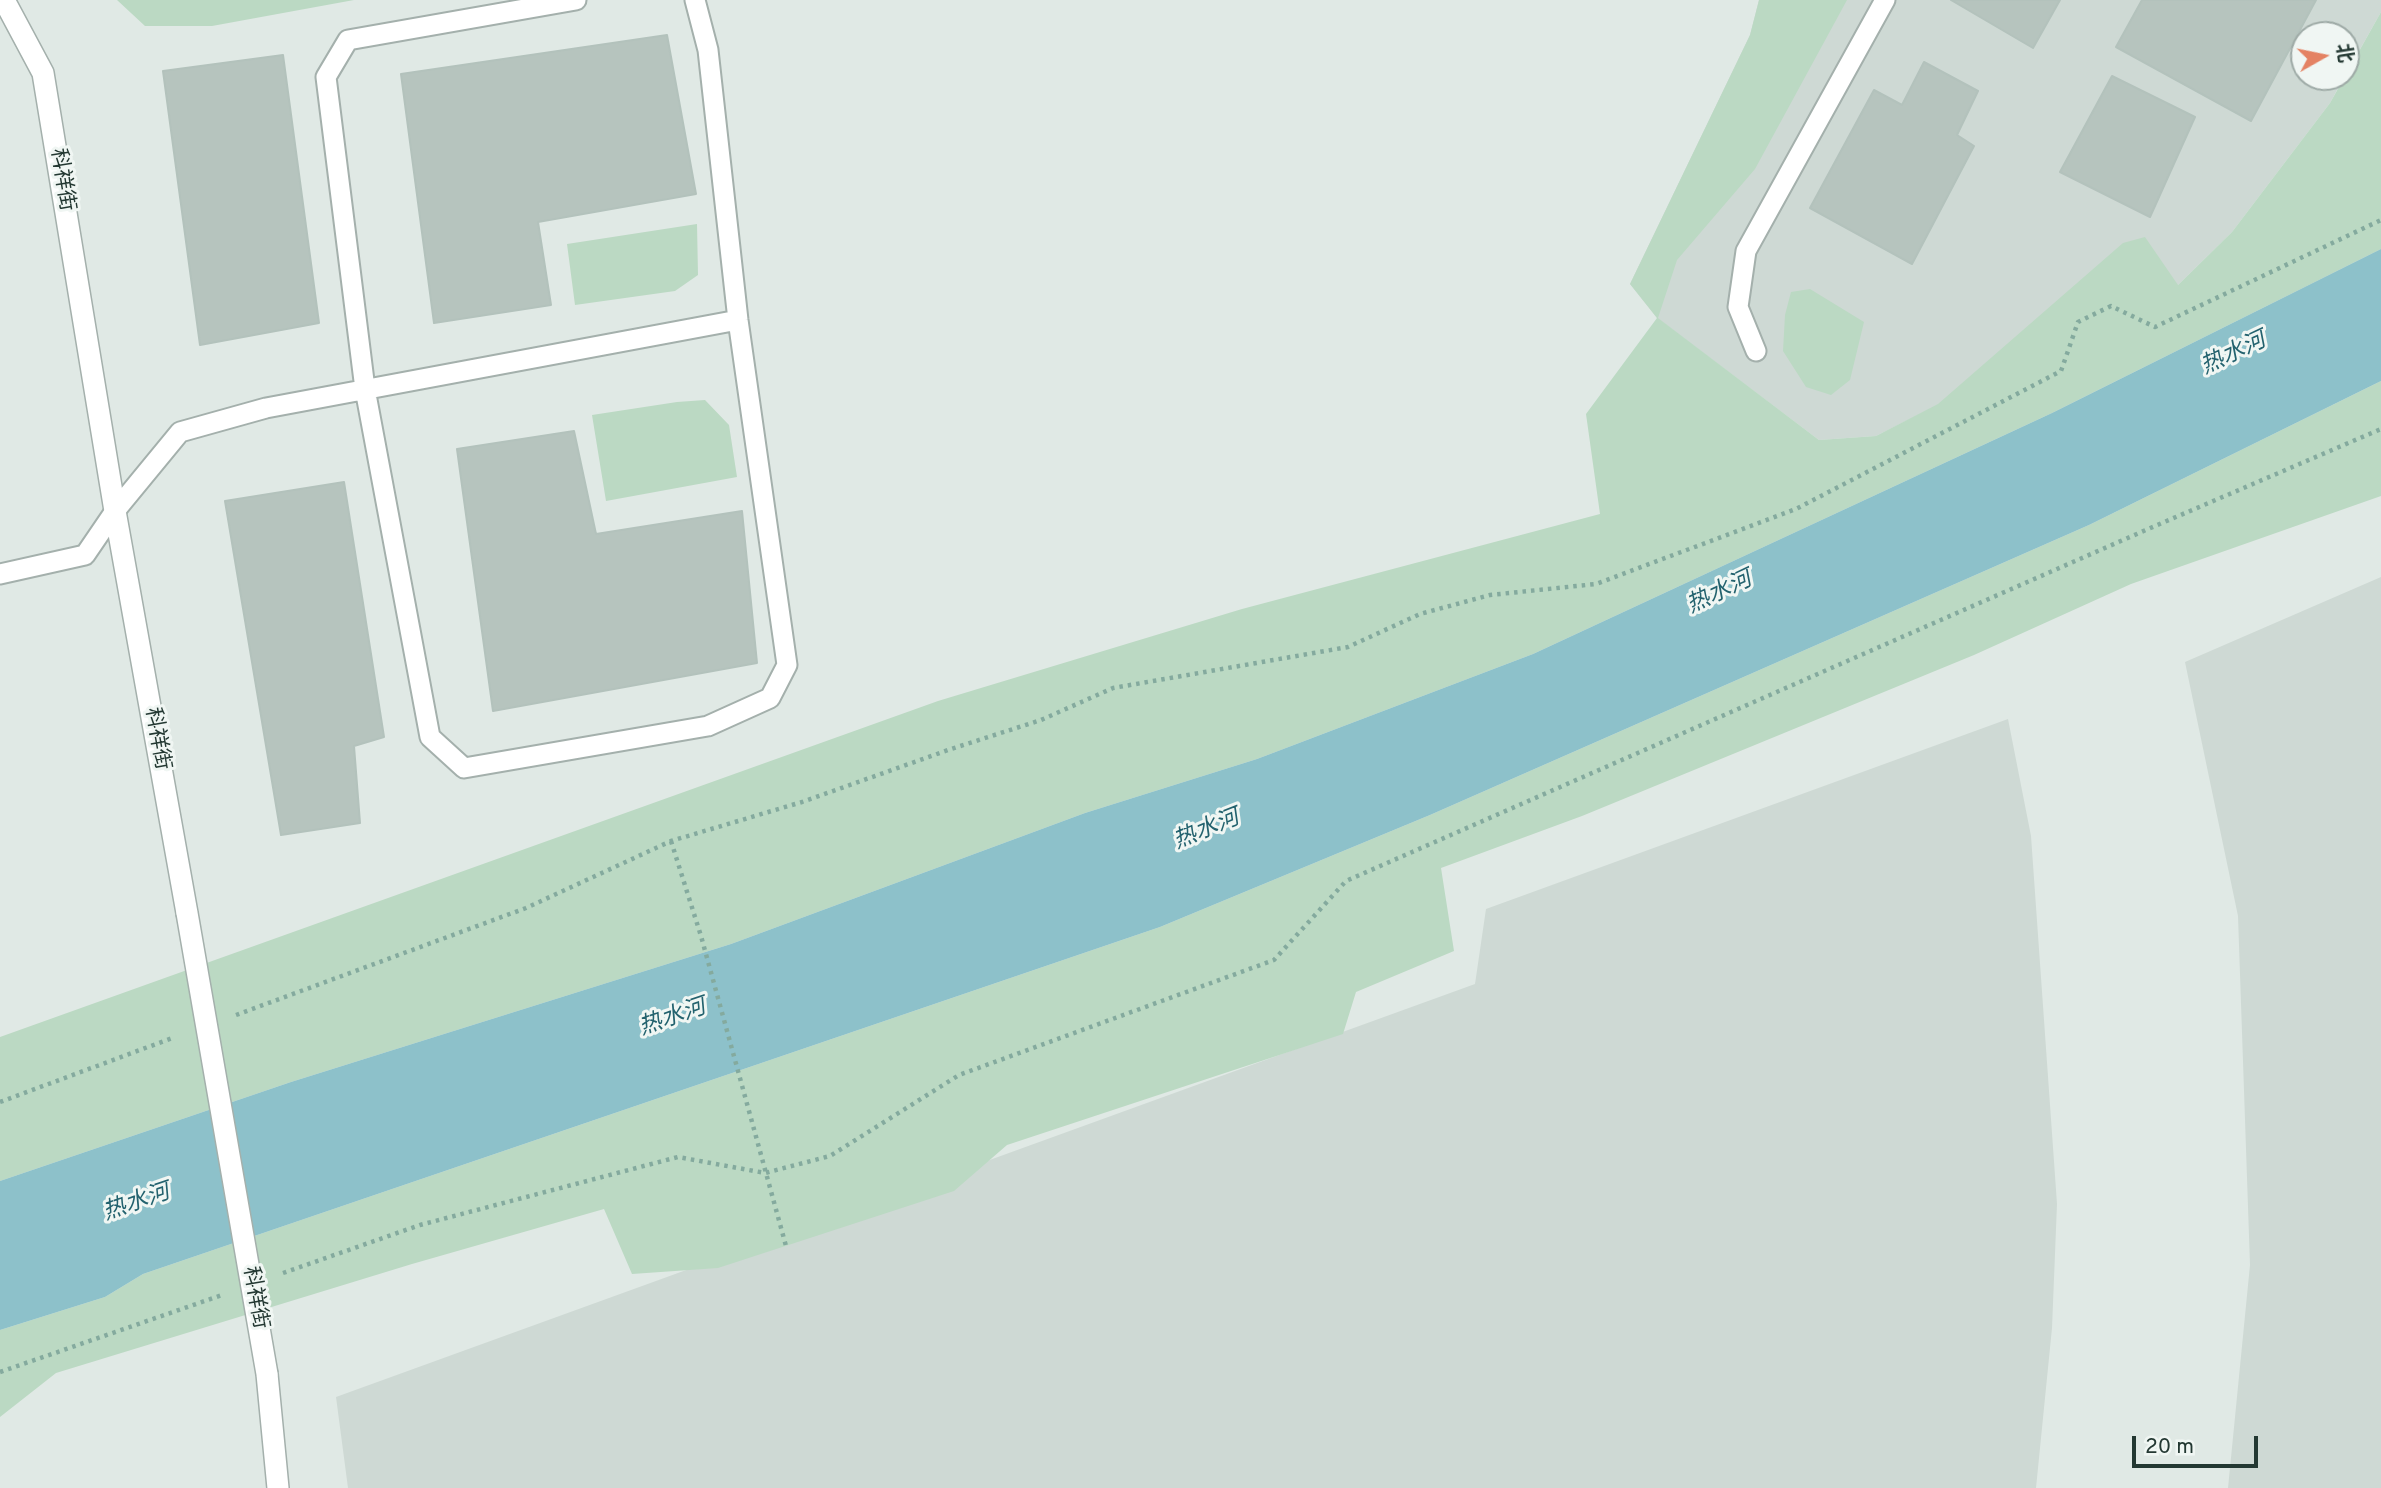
<!DOCTYPE html>
<html>
<head>
<meta charset="utf-8">
<style>
	body { margin:0 }
	#map { position:relative; width:2381px; height:1488px; overflow:hidden; background:#e0e9e5; font-family:Overpass,"Noto Sans SC",sans-serif }
	canvas { display:block }
	.north { position:absolute; left:2290px; top:21px; width:70px; height:70px; box-sizing:border-box; background:#f0f6f3; border:2px solid #9eaaa6; border-radius:50%; rotate:81deg; font-size:19px; font-weight:700; line-height:28px; text-align:center; color:#233832 }
	.north::after { content:''; display:block; margin:auto; width:24px; height:32px; background:#e48263; clip-path:polygon(50% 0,100% 100%,50% 72%,0 100%) }
	.scale { position:absolute; left:2132px; top:1436px; width:126px; height:32px; box-sizing:border-box; border:4px solid #233832; border-top:0; padding-left:9px; font-size:21px; line-height:24px; white-space:nowrap; color:#233832; -webkit-text-stroke:5px #f0f6f3; paint-order:stroke }
</style>
</head>
<body>
<div id="map">
<canvas width="2381" height="1488"></canvas>
<div class="north">北</div>
<div class="scale">20 m</div>
</div>
<script>
const context = document.querySelector('canvas').getContext('2d');
context.lineJoin = 'round';
function fillPath(path, color) { context.fillStyle = color; context.fill(path, 'evenodd'); }
function strokePath(path, color, width, dash) { context.strokeStyle = color; context.lineWidth = width; context.lineCap = dash ? 'butt' : 'round'; context.setLineDash(dash || []); context.stroke(path); }
function drawText(font, color, halo, rows, align = 'center') {
  context.font = font + ' Overpass,"Noto Sans SC",sans-serif'; context.lineWidth = 6; context.setLineDash([]); context.textBaseline = 'middle'; context.strokeStyle = halo; context.fillStyle = color; for (const [text, x, y, turn = 0] of rows) {
    context.save(); context.translate(x, y); context.rotate((+turn || 0) * Math.PI / 180); context.textAlign = isNaN(turn) ? turn : align; if (halo) context.strokeText(text, 0, 0); context.fillText(text, 0, 0); context.restore();
  }
}
const built = new Path2D(`
	M 1759,0 L 2381,0 L 2381,12 L 2346,74 L 2346,35 L 2304,35 L 2304,77 L 2344,77 L 2330,103 L 2232,232 L 2178,285 L 1876,436 L 1819,440 L 1657,318 L 1630,284 L 1750,35 Z
	M 2381,577 L 2381,1488 L 2228,1488 L 2250,1265 L 2238,916 L 2185,662 Z
	M 2008,719 L 2031,836 L 2057,1204 L 2052,1328 L 2036,1488 L 348,1488 L 336,1397 L 1475,984 L 1486,909 Z`);
const green = new Path2D(`
	M 117,0 L 354,0 L 212,26 L 145,26 Z
	M 1759,0 L 1847,0 L 1755,169 L 1677,260 L 1658,318 L 1819,440 L 1876,436 L 1938,404 L 2123,243 L 2145,237 L 2178,285 L 2232,232 L 2330,103 L 2381,12 L 2381,249 L 2052,413 L 1533,654 L 1257,759 L 1085,813 L 731,944 L 291,1082 L 0,1181 L 0,1037 L 938,701 L 1242,609 L 1600,514 L 1586,414 L 1657,318 L 1630,284 L 1750,35 Z
	M 697,224 L 698,275 L 675,291 L 575,305 L 567,244 Z
	M 1810,289 L 1864,322 L 1850,380 L 1831,395 L 1806,387 L 1783,351 L 1785,315 L 1791,292 Z
	M 2381,381 L 2381,496 L 2131,584 L 1974,655 L 1582,816 L 1441,868 L 1454,951 L 1356,992 L 1343,1034 L 1007,1145 L 954,1191 L 718,1268 L 632,1274 L 604,1209 L 412,1264 L 56,1373 L 0,1417 L 0,1330 L 105,1297 L 143,1274 L 1160,927 L 1430,815 L 2089,525 Z
	M 705,400 L 729,425 L 737,477 L 606,501 L 592,415 L 677,402 Z`);
const water = new Path2D(`
	M 2381,249 L 2381,381 L 2089,525 L 1430,815 L 1160,927 L 143,1274 L 105,1297 L 0,1330 L 0,1181 L 291,1082 L 731,944 L 1085,813 L 1257,759 L 1533,654 L 2052,413 Z`);
const building = new Path2D(`
	M 1951,0 L 2060,0 L 2033,48 Z
	M 2142,0 L 2316,0 L 2251,121 L 2116,47 Z
	M 667,35 L 696,194 L 538,222 L 551,305 L 434,323 L 401,74 Z
	M 283,55 L 319,323 L 200,345 L 163,71 Z
	M 1924,62 L 1978,91 L 1957,135 L 1974,146 L 1912,264 L 1810,208 L 1874,90 L 1902,105 Z
	M 2112,76 L 2195,117 L 2150,217 L 2060,172 Z
	M 574,431 L 596,534 L 742,511 L 757,663 L 493,711 L 457,449 Z
	M 344,482 L 384,737 L 354,746 L 360,823 L 281,835 L 225,501 Z`);
const path = new Path2D(`
	M 671,841 L 701,936 L 786,1246
	M 236,1015 L 526,908 L 671,841 L 802,802 L 951,749 L 1041,720 L 1113,688 L 1348,647 L 1420,614 L 1490,595 L 1596,584 L 1796,509 L 2061,371 L 2078,322 L 2111,306 L 2155,327 L 2381,220
	M 0,1102 L 175,1037
	M 283,1273 L 420,1225 L 678,1157 L 765,1173 L 830,1156 L 959,1075 L 1274,960 L 1346,881 L 2155,526 L 2381,429
	M 0,1372 L 222,1295`);
const service = new Path2D(`
	M 576,0 L 348,40 L 326,77 L 365,389 L 430,737 L 464,768 L 708,726 L 770,698 L 787,665 L 738,320 L 708,50 L 695,0
	M 1756,351 L 1738,307 L 1746,251 L 1885,0
	M 0,574 L 85,555 L 115,511 L 180,432 L 266,408 L 738,320`);
const minor = new Path2D(`
	M 4,0 L 43,73 L 115,511 L 187,913
	M 267,1374 L 278,1488`);
const minorBridge = new Path2D(`
	M 187,913 L 267,1374`);
const streetNames = [
	["科祥街",61,180,81],
	["科祥街",156,739,80],
	["科祥街",254,1298,80]
];
const waterNames = [
	["热水河",2234,355,-25],
	["热水河",1720,594,-25],
	["热水河",1207,831,-22],
	["热水河",673,1019,-19],
	["热水河",137,1204,-19]
];
fillPath(built, '#ced9d4');
fillPath(green, '#bbd9c3');
fillPath(water, '#8dc1ca');
fillPath(building, '#b6c4be');
strokePath(building, '#b3c2bc', 2);
strokePath(service, '#a4b0ac', 23);
strokePath(minor, '#a4b0ac', 24);
strokePath(path, '#84aa9e', 4.5, [3.5, 5]);
strokePath(service, '#fff', 19);
strokePath(minor, '#fff', 21);
strokePath(minorBridge, '#a4b0ac', 24, []);
strokePath(minorBridge, '#fff', 21);
drawText('21px', '#233832', '#f0f6f3', streetNames);
drawText('italic 23px', '#23626e', '#f0f6f3', waterNames);
</script>
</body>
</html>
